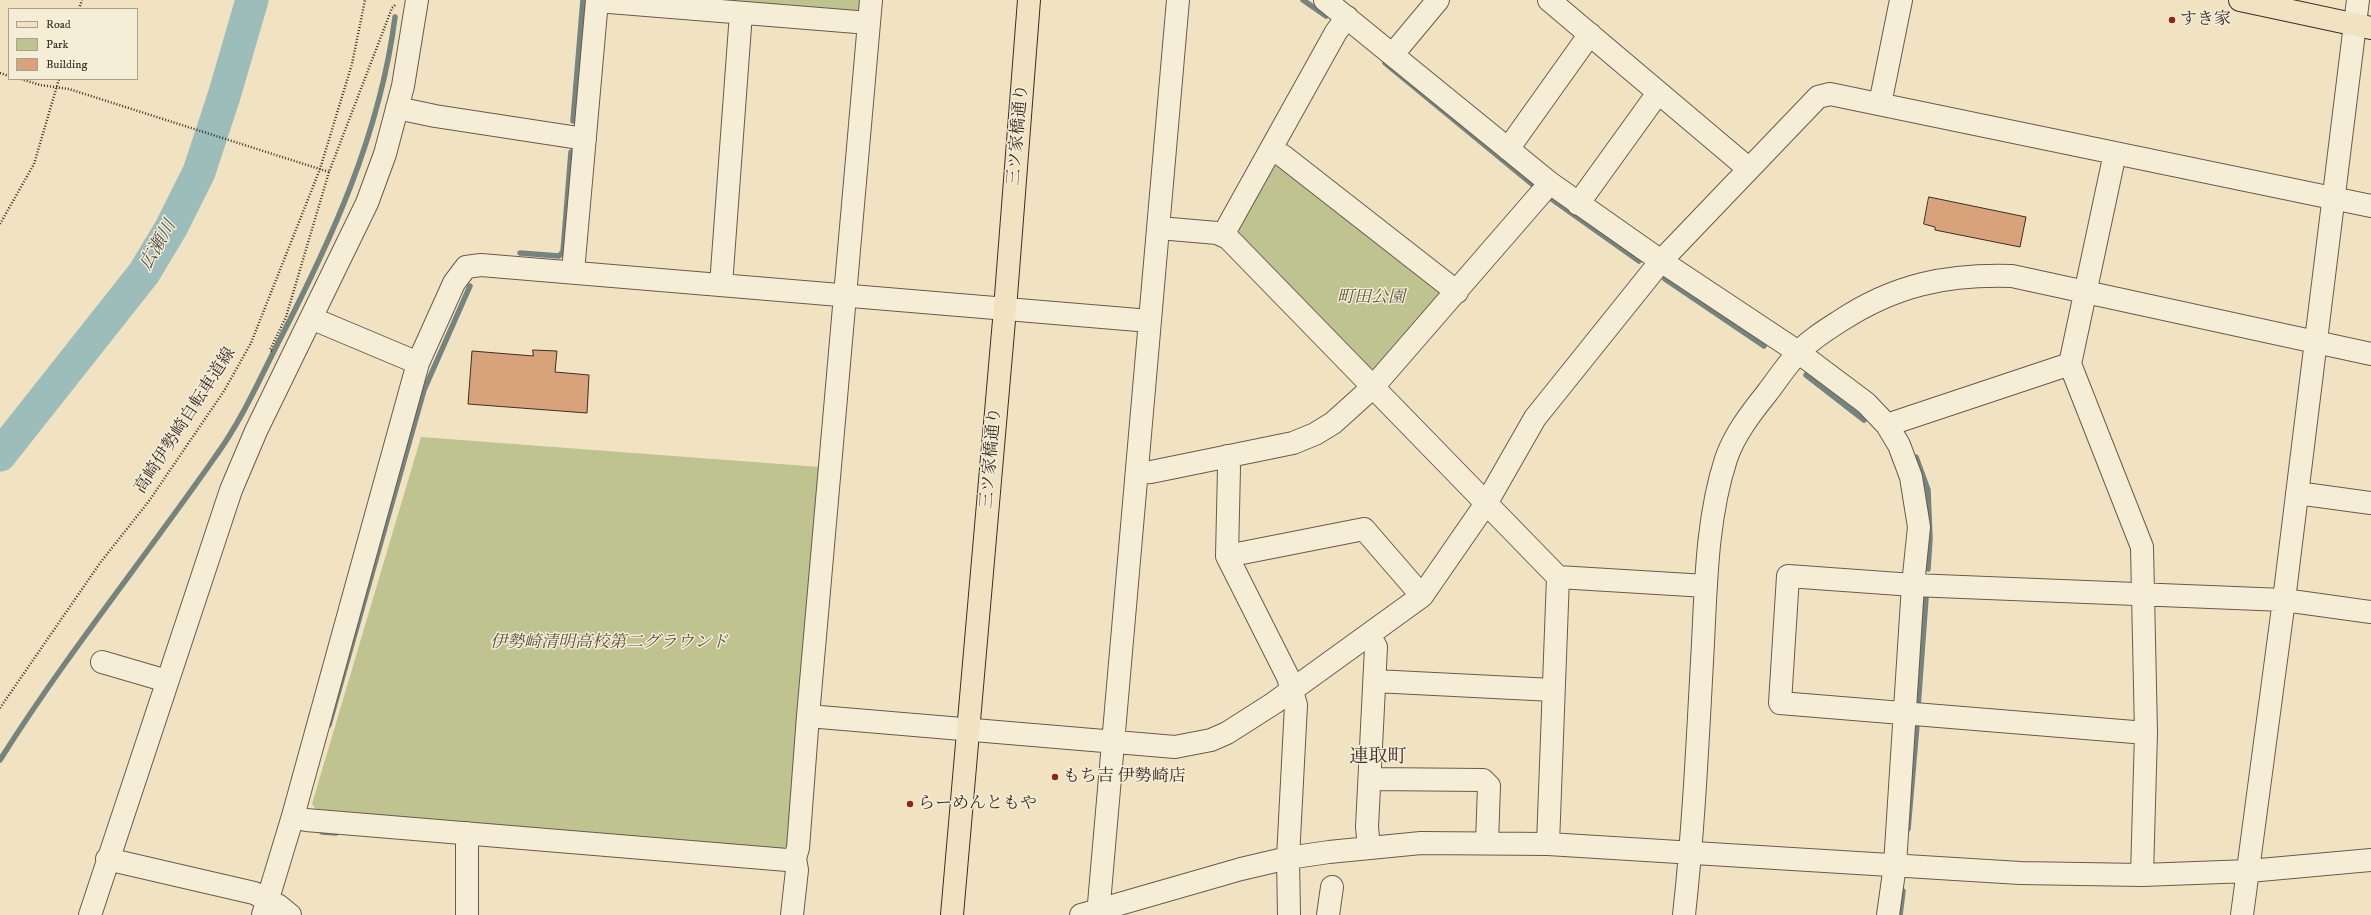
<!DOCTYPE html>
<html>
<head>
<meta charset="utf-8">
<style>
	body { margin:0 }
	#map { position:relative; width:2371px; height:915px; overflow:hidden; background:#f1e3c2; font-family:"IM FELL DW Pica",serif }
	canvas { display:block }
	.legend { position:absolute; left:8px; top:8px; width:130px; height:72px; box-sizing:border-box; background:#f6edd7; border:1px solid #aba191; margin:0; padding:5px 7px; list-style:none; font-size:12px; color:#3a2e27 }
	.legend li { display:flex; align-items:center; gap:8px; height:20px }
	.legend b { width:20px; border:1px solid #aba191 }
</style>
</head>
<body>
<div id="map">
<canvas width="2371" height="915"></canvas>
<ul class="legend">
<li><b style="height:5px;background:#f1e3c2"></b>Road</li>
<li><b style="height:11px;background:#bec390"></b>Park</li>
<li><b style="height:11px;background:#d8a37a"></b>Building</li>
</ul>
</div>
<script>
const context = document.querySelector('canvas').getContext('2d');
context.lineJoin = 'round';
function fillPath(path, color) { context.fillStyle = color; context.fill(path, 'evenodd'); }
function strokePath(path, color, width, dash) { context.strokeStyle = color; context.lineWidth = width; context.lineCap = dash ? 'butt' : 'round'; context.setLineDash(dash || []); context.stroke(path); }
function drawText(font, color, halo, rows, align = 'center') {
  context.font = font + ' "IM FELL DW Pica","Noto Serif JP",serif'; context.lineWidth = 3; context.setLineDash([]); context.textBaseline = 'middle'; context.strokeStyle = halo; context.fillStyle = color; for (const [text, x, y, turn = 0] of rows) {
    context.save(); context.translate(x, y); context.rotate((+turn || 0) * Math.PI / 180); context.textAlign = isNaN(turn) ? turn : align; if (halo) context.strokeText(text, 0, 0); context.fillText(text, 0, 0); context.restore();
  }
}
const green = new Path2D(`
	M 709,0 L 861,0 L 860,7 L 855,12 Z
	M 1271,166 L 1280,166 L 1440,287 L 1439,296 L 1378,369 L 1369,369 L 1239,235 L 1239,225 Z
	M 421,437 L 820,467 L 788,845 L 781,850 L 316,809 L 312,804 Z`);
const stream = new Path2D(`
	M 1303,0 L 1326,16
	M 1385,63 L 1539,190
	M 573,121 L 583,0
	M 1546,195 L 1639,261
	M 520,253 L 559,256 L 563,252 L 571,152
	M 1665,279 L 1764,346
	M 1806,375 L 1864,420
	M 1916,457 L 1928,490 L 1930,539 L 1928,569
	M 1918,707 L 1926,598
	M 329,725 L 424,390 L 470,286
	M 0,760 C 66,655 144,559 215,457 C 240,423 258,383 277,345 C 331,241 380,135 395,17
	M 1908,829 L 1917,725
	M 322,832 L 336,833
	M 1900,915 L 1903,891`);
const river = new Path2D(`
	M 0,455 L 144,273 L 171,228 L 199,172 L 224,96 L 252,0`);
const building = new Path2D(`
	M 1929,197 L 2026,217 L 2020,247 L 1935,230 L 1935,227 L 1924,224 Z
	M 533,350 L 557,351 L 555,372 L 589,375 L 587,413 L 468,404 L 472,351 L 533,356 Z`);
const path = new Path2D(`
	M 79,9 L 82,0
	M 0,73 L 9,76
	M 21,79 L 40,85 L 69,89 L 329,172
	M 0,224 L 34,164 L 59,79
	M 272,351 L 270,350 L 286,317 L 329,172 L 392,8 L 396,4
	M 0,708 L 100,563 L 149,501 L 224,391 L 251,343 L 320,169 L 352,64 L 365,0`);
const minor = new Path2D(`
	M 1325,0 L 1550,183 L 1661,261 L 1798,352 L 1866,403 L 1887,425 L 1899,445 L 1911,477 L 1919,527 L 1913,585 L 1895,865 L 1888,915
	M 1549,0 L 1749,169
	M 597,1 L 869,23
	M 1393,54 L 1438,0
	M 1880,104 L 1901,0
	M 397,108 L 435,116 L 585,139
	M 1271,149 L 1283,156 L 1457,292
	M 1508,149 L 1590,34
	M 2115,153 L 2070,364 L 2142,547 L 2146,733 L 2142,875
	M 1578,204 L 1658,93
	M 1159,228 L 1217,233 L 1228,238 L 1558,577 L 1706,586
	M 1223,235 L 1336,32 L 1347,17
	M 573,272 L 597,0
	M 721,285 L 741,13
	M 311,318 L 418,363
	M 1887,425 L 2070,364
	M 1227,456 L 1229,468 L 1227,556 L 1288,677 L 1296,705 L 1288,858 L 1289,915
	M 1137,473 L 1151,472 L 1293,443 L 1315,434 L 1333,423 L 1373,387 L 1550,183
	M 2297,493 L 2371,503
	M 1227,556 L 1364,529 L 1422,596
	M 102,662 L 167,681
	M 1375,681 L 1553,690
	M 808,716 L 1175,747 L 1211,740 L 1227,733 L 1274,703 L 1422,596 L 1487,502 L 1535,418 L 1661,261 L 1818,97 L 1830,94 L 2371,206
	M 2146,733 L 1780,703 L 1788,576 L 1913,585 L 2284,600 L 2371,612
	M 1371,779 L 1483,780 L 1489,786 L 1487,843
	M 293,816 L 306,820 L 787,860 L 795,858 L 798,848 L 808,716 L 871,0
	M 1548,844 L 1558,577
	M 1369,848 L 1367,827 L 1376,647 L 1369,635
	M 107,859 L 254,893 L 279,906 L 290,915
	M 90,915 L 231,490 L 256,431 L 367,203 L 385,154 L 403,86 L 417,0
	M 263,915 L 293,816 L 418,363 L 454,283 L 466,267 L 481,265 L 1150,321
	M 467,915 L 467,833
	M 792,915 L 797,870 L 795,858
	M 1081,915 L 1241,869 L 1288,858 L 1329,852 L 1421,843 L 1548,844 L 2020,873 L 2142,875 L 2249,871 L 2371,860
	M 1098,915 L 1178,0
	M 1328,915 L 1332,887
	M 1684,915 C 1694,825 1698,734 1703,643 C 1706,583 1707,517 1726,459 C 1734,435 1751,413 1767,393 C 1777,380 1786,366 1797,354 C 1808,341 1826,330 1840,321 C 1895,285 1946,274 2012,276 L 2371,354
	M 2242,915 L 2284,600 L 2358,0`);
const major = new Path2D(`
	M 2240,0 L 2371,28
	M 952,915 L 1005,309 L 1029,0`);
const markers = [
	[2172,20,4,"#8f2418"],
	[1055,777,4,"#8f2418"],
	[910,804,4,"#8f2418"]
];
const poiNames = [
	["すき家",2180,20],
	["もち吉 伊勢崎店",1063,777],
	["らーめんともや",918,804]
];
const streetNames = [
	["三ツ家橋通り",1019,135,-85],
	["高崎伊勢崎自転車道線",186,421,-57],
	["三ツ家橋通り",992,458,-85]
];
const parkNames = [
	["町田公園",1371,298],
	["伊勢崎清明高校第二グラウンド",609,643]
];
const waterNames = [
	["広瀬川",159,246,-60]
];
const quarterNames = [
	["連取町",1378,758]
];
fillPath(green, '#bec390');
strokePath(stream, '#75847f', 5.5);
strokePath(river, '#9cbdba', 33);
fillPath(building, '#d8a37a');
strokePath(building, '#3a2e27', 1);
strokePath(minor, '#685b4e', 24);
strokePath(major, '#3a2e27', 24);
strokePath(path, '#3a2e27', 2.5, [1, 2]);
strokePath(minor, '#f6edd7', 22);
strokePath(major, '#f1e3c2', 22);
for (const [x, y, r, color] of markers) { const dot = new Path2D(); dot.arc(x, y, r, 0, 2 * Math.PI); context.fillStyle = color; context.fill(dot); strokePath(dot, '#f6edd7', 1.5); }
drawText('17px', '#3a2e27', '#f6edd7', poiNames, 'left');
drawText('17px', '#3a2e27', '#f6edd7', streetNames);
drawText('italic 17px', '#5b5341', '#f6edd7', parkNames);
drawText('italic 18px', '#52524c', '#f6edd7', waterNames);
drawText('19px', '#3a2e27', '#f6edd7', quarterNames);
</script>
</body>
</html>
